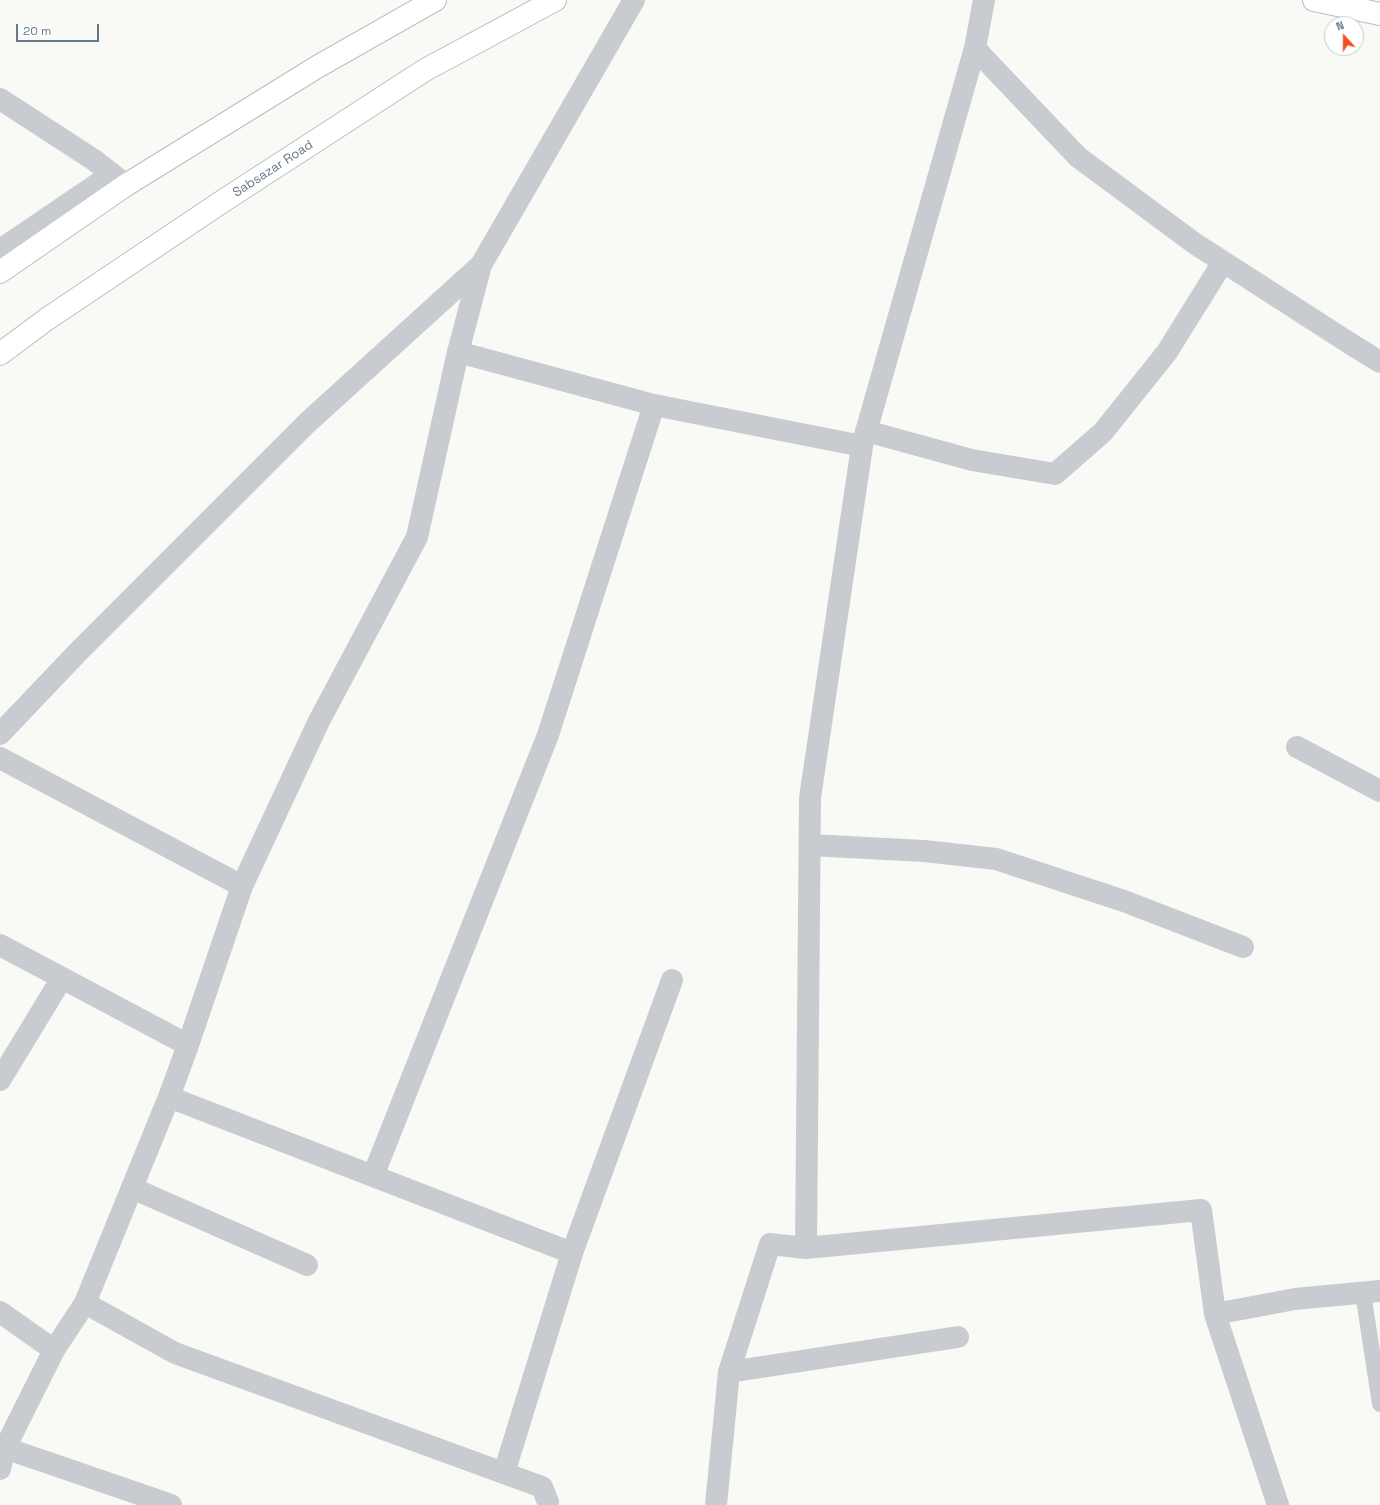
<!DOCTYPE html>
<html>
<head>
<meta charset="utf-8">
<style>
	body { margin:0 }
	#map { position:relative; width:1380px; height:1505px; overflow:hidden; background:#f9f9f6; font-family:"Space Grotesk",sans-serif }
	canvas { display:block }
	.north { position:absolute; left:1324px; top:16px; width:40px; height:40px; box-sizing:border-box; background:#fff; border:1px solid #c1c9d0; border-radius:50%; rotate:339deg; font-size:11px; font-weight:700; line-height:16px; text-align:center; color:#65798a }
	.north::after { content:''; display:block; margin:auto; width:14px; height:18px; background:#f1501e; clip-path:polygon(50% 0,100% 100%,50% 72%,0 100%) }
	.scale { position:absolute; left:16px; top:24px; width:83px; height:18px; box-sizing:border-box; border:2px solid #65798a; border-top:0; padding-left:5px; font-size:12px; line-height:14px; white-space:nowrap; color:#65798a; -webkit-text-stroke:3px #fff; paint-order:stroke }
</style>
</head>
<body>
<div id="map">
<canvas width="1380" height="1505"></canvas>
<div class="north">N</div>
<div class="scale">20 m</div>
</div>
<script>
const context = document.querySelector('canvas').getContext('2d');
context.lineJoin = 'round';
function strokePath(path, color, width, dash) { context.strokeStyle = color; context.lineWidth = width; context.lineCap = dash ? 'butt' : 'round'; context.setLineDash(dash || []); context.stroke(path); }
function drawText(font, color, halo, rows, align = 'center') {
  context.font = font + ' "Space Grotesk",sans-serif'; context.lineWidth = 4; context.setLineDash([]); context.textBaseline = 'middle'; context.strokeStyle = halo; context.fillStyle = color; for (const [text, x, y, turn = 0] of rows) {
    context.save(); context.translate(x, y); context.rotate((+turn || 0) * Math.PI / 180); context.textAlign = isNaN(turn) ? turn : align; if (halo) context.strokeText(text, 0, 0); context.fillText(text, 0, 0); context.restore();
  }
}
const lane = new Path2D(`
	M 1363,1293 L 1380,1404`);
const street = new Path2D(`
	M 975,48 L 982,56 L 1078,157 L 1194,243 L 1354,346 L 1380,362
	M 0,99 L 94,160 L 126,185
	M 0,250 L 112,174
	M 458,352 L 654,405 L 862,446 L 975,48 L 984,0
	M 866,431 L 972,460 L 1055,474 L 1103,432 L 1167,352 L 1223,262
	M 0,734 L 79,651 L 307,423 L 481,265
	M 1297,747 L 1380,791
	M 0,758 L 242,886
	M 810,845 L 924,851 L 996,859 L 1124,901 L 1243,947
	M 0,945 L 188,1045
	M 0,1080 L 62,978
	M 169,1097 L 572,1253
	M 373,1176 L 548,735 L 654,405
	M 132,1188 L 307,1265
	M 806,1248 L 810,798 L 862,446
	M 85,1303 L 175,1353 L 542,1487 L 548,1502 L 548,1505
	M 0,1312 L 54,1350
	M 1215,1314 L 1295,1299 L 1380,1291
	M 729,1372 L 958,1337
	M 5,1448 L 171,1505
	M 0,1469 L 5,1448 L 54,1350 L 85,1303 L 169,1097 L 188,1045 L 242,886 L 319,721 L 417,537 L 458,352 L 481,265 L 634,0
	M 504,1473 L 572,1253 L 672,980
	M 716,1505 L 729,1372 L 770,1244 L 806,1248 L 1201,1210 L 1215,1314 L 1278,1505`);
const secondary = new Path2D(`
	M 1314,0 L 1380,14
	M 0,272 L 126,185 L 317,67 L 435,0
	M 0,354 L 47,319 L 223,201 L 425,70 L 555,0`);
const streetNames = [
	["Sabsazar Road",273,169,-33]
];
strokePath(secondary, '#b8bec3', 24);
strokePath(lane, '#c8ccd0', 16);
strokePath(street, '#c8ccd0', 22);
strokePath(secondary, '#fff', 22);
drawText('13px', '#65798a', '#fff', streetNames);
</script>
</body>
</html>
